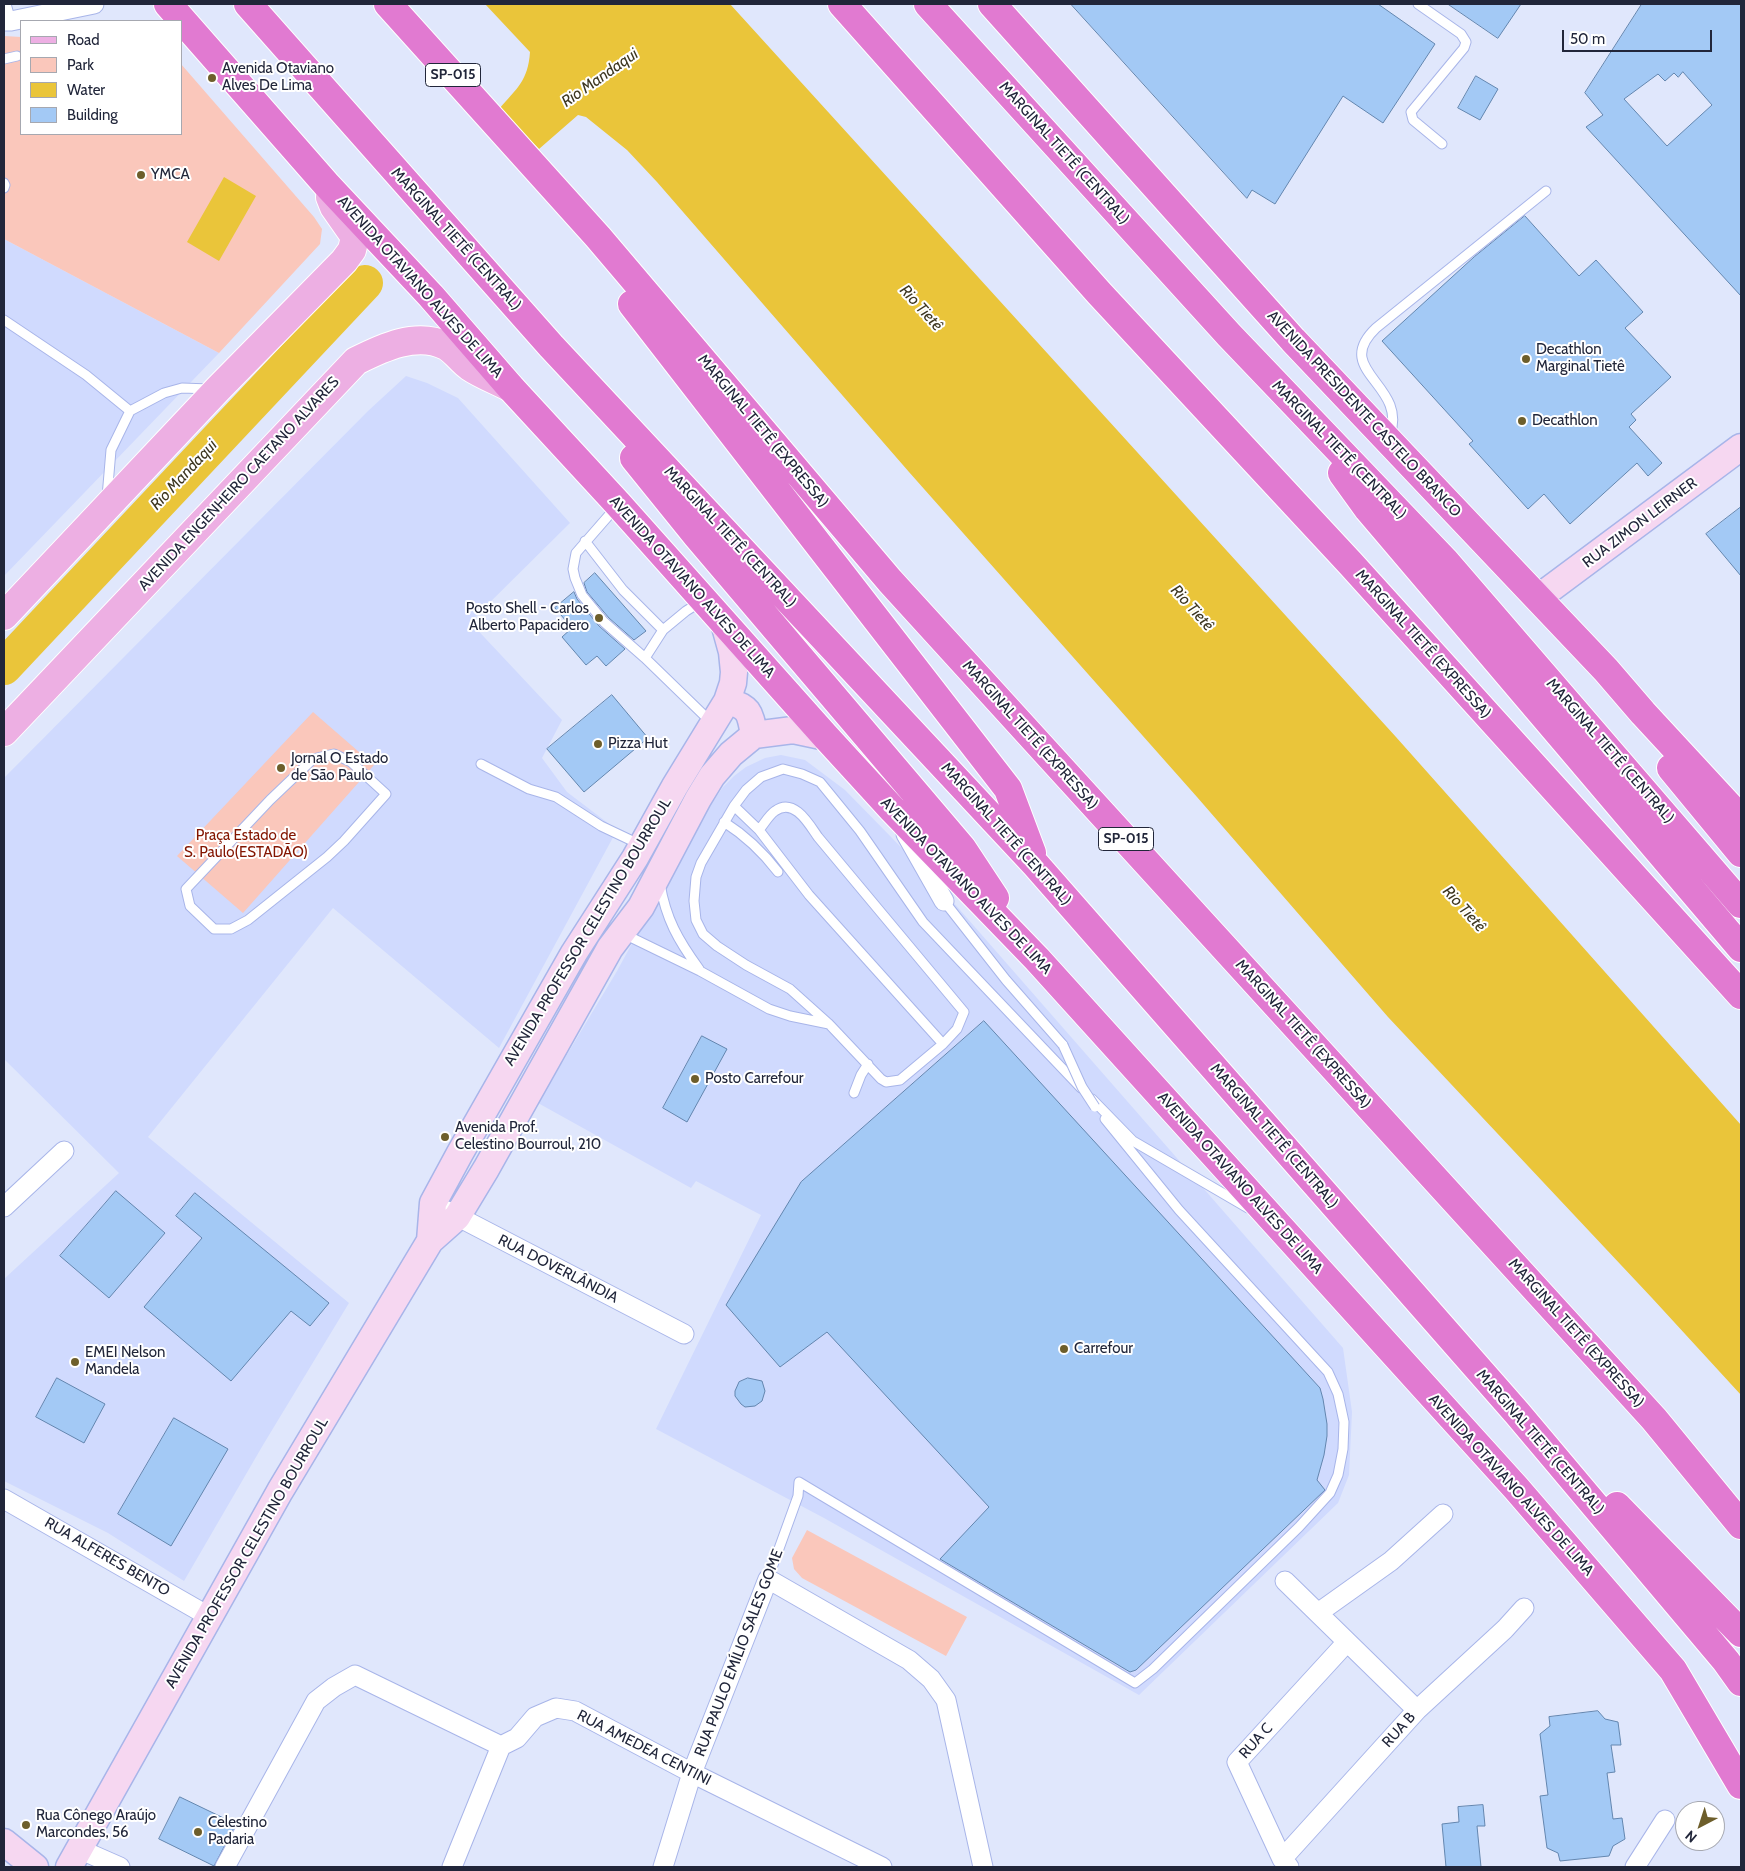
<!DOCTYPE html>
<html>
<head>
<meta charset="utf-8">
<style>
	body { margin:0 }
	#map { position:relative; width:1745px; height:1871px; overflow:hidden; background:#e0e7fc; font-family:Cabin,sans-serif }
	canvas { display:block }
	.frame { position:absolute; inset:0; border:5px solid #21263a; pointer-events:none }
	.legend { position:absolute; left:20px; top:20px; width:162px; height:115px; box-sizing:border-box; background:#fff; border:1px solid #a6a8b0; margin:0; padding:6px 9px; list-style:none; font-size:15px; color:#21263a }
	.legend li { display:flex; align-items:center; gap:10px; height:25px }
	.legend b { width:25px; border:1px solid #a6a8b0 }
	.north { position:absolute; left:1675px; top:1801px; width:50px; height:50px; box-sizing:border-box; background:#fff; border:1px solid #a6a8b0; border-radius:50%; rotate:220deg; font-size:14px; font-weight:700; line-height:20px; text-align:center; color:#21263a }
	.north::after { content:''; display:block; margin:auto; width:18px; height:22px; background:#6d5e2b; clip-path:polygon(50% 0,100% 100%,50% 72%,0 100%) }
	.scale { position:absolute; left:1562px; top:30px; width:150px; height:22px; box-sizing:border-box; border:2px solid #21263a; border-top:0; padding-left:6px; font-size:15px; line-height:18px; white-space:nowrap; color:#21263a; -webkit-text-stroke:4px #fff; paint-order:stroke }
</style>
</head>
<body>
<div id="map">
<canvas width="1745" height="1871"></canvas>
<div class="frame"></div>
<ul class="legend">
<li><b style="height:6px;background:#edafe3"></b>Road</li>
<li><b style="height:14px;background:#fac7bb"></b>Park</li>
<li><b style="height:14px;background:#eac53a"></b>Water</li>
<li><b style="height:14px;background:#a3c9f5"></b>Building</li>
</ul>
<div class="north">N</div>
<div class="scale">50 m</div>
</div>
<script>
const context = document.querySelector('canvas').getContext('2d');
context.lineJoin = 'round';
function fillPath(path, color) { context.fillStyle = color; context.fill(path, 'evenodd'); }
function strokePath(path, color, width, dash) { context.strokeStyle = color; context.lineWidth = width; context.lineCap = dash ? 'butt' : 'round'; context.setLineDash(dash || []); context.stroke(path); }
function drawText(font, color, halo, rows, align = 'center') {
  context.font = font + ' Cabin,sans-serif'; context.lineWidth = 4; context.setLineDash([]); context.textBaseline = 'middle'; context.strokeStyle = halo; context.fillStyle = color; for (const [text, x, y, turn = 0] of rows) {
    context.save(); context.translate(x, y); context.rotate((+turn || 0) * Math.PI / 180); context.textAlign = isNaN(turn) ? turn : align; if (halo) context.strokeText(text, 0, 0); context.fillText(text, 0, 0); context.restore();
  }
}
const built = new Path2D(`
	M 4,239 L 219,353 L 4,576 Z
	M 406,376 L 427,383 L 458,398 L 570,523 L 470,622 L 562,720 L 542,758 L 567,792 L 617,830 L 499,1048 L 333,908 L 148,1137 L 349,1303 L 263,1445 L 184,1581 L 108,1533 L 4,1481 L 4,1279 L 119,1173 L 4,1059 L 4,778 L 368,411 Z
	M 781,755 L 805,760 L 845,790 L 939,886 L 1343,1348 L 1352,1412 L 1349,1475 L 1338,1503 L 1139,1695 L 824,1518 L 656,1429 L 761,1215 L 696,1181 L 691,1188 L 538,1103 L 617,971 L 672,870 L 710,806 L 723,787 L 734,776 L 746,767 L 765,758 Z`);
const green = new Path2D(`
	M 4,36 L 21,37 L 21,134 L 181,134 L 181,64 L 314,217 L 322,229 L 320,244 L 219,353 L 4,239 Z
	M 313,712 L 374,765 L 243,913 L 177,856 Z
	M 807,1530 L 967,1617 L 946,1656 L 802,1578 L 794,1569 L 792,1558 Z`);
const water = new Path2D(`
	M 485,4 L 730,4 L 1396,737 L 1741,1125 L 1741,1395 L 1652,1298 L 1388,1017 L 1197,797 L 909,472 L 657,182 L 627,150 L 586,117 L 578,115 L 539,149 L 499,109 C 517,88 528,81 530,52 Z
	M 224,177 L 256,196 L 219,261 L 187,242 Z`);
const river = new Path2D(`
	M 4,667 L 365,283`);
const building = new Path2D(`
	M 1071,4 L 1378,4 L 1435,44 L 1383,123 L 1343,96 L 1275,204 L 1252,190 L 1247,198 Z
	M 1448,4 L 1521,4 L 1498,38 Z
	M 1642,4 L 1741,4 L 1741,296 L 1586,127 L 1603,115 L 1585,93 ZM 1683,72 L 1712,105 L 1667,146 L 1624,99 L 1658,74 L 1665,81 L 1674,73 L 1678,77 Z
	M 1476,76 L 1498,89 L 1480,120 L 1458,108 Z
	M 1525,216 L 1579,276 L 1596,260 L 1643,312 L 1625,328 L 1671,377 L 1631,414 L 1636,420 L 1629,427 L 1662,463 L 1648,476 L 1637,463 L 1570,524 L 1544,494 L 1528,509 L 1469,444 L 1473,441 L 1382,341 L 1474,257 Z
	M 1741,507 L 1741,576 L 1706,534 Z
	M 595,573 L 646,631 L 634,640 L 609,618 L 587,592 L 584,583 Z
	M 574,592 L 577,599 L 599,626 L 625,649 L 606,666 L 597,656 L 586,665 L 562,637 L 572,628 L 555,608 Z
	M 612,695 L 648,738 L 584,792 L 547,749 Z
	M 984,1021 L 1320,1388 L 1323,1399 L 1327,1424 L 1327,1436 L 1324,1455 L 1317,1480 L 1325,1490 L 1136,1670 L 1130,1672 L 940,1559 L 989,1507 L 827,1332 L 780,1367 L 726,1305 L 801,1182 Z
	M 702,1036 L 727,1049 L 687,1122 L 663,1108 Z
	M 116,1191 L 165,1233 L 109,1298 L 60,1256 Z
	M 195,1193 L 329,1303 L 310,1326 L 291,1311 L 231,1381 L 144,1307 L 202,1238 L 176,1216 Z
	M 57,1378 L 105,1404 L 84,1443 L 36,1417 Z
	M 748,1378 L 762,1381 L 765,1391 L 762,1401 L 755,1406 L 745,1407 L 741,1404 L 735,1396 L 735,1391 L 739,1382 Z
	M 174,1418 L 228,1449 L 171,1546 L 118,1514 Z
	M 1598,1711 L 1605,1719 L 1618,1722 L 1621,1745 L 1611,1745 L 1615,1772 L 1607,1773 L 1613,1819 L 1622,1818 L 1625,1839 L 1613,1846 L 1609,1856 L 1560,1861 L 1558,1853 L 1547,1848 L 1540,1796 L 1548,1795 L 1540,1734 L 1550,1726 L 1549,1717 Z
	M 180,1797 L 236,1824 L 214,1866 L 159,1839 Z
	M 1483,1805 L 1485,1826 L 1477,1826 L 1481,1867 L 1446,1867 L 1442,1824 L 1459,1822 L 1458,1807 Z`);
const lane = new Path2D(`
	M 6,4 L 11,21
	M 1418,4 L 1461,34 L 1466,42 L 1464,48 L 1411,112 L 1413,120 L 1442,144
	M 4,59 L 17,56
	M 4,183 L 5,185 L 4,188
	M 4,320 L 86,375 L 130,411
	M 1390,435 C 1408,384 1331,371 1376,328 L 1546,191
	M 107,497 L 111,450 L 130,411 L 164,393 L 182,388 L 210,389
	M 617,506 L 576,553 L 573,569 L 575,578 L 582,595 L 604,622 L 645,658 L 712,723
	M 585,541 L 623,590 L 663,630
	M 645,658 L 663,630 L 686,611 L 702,601
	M 334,754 L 351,762 L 386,794 L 344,841 L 327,857 L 248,920 L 231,929 L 214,929 L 190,906 L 186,889 L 270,800 L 313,759 Z
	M 481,764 L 529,789 L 556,797 L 601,826 L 641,845
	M 734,806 L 759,830 L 809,895 L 943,1044
	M 724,822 C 746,836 762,851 778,872
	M 759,830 C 764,824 769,815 775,811 C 794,797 809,824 818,837 L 964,1012 L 957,1029 L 943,1044 L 900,1080 L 886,1082 L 881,1079 L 829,1024 L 790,989 L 746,965 L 717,946 L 703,934 L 696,920 L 694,901 L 696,877 L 701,863 L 734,806 L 746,790 L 761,777 L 783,769 L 802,774 L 820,782 L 860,831 L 923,922 L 1081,1088
	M 660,884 C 666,919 678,940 699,969
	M 944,901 L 1006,980 L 1063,1045
	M 624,934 L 700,971 L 769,1009 L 790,1016 L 829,1024
	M 854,1093 L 861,1075 L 868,1064
	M 1092,1099 L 1133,1141 L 1248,1208
	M 768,1579 L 798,1496 L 799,1482 L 1135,1683 L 1153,1669 L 1299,1527 L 1330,1493 L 1338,1475 L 1343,1449 L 1344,1422 L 1338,1394 L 1328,1372 L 1179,1210 L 1105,1119`);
const street = new Path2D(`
	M 4,21 L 11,21 L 94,4
	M 906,834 L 944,901
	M 4,1207 L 64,1151
	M 447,1211 L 684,1334
	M 4,1499 L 210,1617
	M 1285,1581 L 1417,1710
	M 1318,1613 L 1391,1561 L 1443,1514
	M 79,1849 L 120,1867
	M 1282,1859 L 1417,1710 L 1505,1629 L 1524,1608
	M 225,1867 L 316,1701 L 334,1687 L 355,1675 L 501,1746
	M 452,1867 L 501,1746 L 517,1738 L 535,1717 L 556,1708 L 575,1711 L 692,1773 L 882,1867
	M 663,1867 L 692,1773 L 768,1579 L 909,1660 L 931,1679 L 946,1700 L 983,1867
	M 1289,1867 L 1282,1859 L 1237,1762 L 1347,1642
	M 1635,1867 L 1665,1820`);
const secondary = new Path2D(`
	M 1538,598 L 1741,447
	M 727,701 C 750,707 750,713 754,735
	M 430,1241 L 433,1203 L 460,1153 L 574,953 L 635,858 L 675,786 L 727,701 L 733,683 L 734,672 L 732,652 L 724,623
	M 4,1842 L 35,1867
	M 69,1867 L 280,1491 L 430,1241 L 457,1217 L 486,1169 L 610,948 L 641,907 L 698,799 L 712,776 L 731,754 L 754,735 L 793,730 L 826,737`);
const primary = new Path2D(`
	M 4,616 L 218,389 L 344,261 L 352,250 L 355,237 L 334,207 L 330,197
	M 4,732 L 356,361 C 382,348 417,331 446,346 C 455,351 461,361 470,367 C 482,375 498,381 511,388`);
const highway = new Path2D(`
	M 168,4 L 326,184 L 431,296 L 511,388 L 618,504 L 826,737 L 892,809 L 1037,959 L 1516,1488 L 1673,1670 L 1741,1785
	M 248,4 L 551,346 L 1036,865 L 1517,1413 L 1726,1661 L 1741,1682
	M 388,4 L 598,237 L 890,581 L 1654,1419 L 1741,1525
	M 842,4 L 1099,293 L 1350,563 L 1741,995
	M 928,4 L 1229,335 L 1445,561 L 1741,904
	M 992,4 L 1293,340 L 1606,670 L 1643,713 L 1741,819
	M 632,304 L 1008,789 L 1032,853
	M 634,458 L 697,536 L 962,848 L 995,898
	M 1342,473 L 1368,509 L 1741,948
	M 1671,768 L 1741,853
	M 1617,1506 L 1741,1633`);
const laneBridge = new Path2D(`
	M 1063,1045 L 1082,1087 L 1095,1107`);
const markers = [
	[212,78,5,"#6d5e2b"],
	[141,175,5,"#6d5e2b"],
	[1526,359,5,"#6d5e2b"],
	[1522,421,5,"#6d5e2b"],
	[599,618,5,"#6d5e2b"],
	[598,744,5,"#6d5e2b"],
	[281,768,5,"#6d5e2b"],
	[695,1079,5,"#6d5e2b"],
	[445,1137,5,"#6d5e2b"],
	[1064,1349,5,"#6d5e2b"],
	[75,1362,5,"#6d5e2b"],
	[26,1825,5,"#6d5e2b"],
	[198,1832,5,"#6d5e2b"]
];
const shields = [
	[453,75,55],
	[1126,839,55]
];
const shieldNames = [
	["SP-015",453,75],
	["SP-015",1126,839]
];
const poiNames = [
	["Avenida Otaviano",222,69],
	["Alves De Lima",222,86],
	["YMCA",151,175],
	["Decathlon",1536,350],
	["Marginal Tietê",1536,367],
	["Decathlon",1532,421],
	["Posto Shell - Carlos",589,609,"right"],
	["Alberto Papacidero",589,626,"right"],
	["Pizza Hut",608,744],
	["Jornal O Estado",291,759],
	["de São Paulo",291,776],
	["Posto Carrefour",705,1079],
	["Avenida Prof.",455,1128],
	["Celestino Bourroul, 210",455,1145],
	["Carrefour",1074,1349],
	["EMEI Nelson",85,1353],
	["Mandela",85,1370],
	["Rua Cônego Araújo",36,1816],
	["Marcondes, 56",36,1833],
	["Celestino",208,1823],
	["Padaria",208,1840]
];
const streetNames = [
	["MARGINAL TIETÊ (CENTRAL)",1064,153,48],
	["MARGINAL TIETÊ (CENTRAL)",456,239,48],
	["AVENIDA OTAVIANO ALVES DE LIMA",420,287,48],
	["AVENIDA PRESIDENTE CASTELO BRANCO",1364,414,47],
	["MARGINAL TIETÊ (EXPRESSA)",763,431,50],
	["MARGINAL TIETÊ (CENTRAL)",1339,450,46],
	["AVENIDA ENGENHEIRO CAETANO ALVARES",239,484,-47],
	["RUA ZIMON LEIRNER",1640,523,-37],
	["MARGINAL TIETÊ (CENTRAL)",730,537,47],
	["AVENIDA OTAVIANO ALVES DE LIMA",692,587,48],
	["MARGINAL TIETÊ (EXPRESSA)",1423,644,48],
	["MARGINAL TIETÊ (EXPRESSA)",1030,735,48],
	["MARGINAL TIETÊ (CENTRAL)",1610,751,49],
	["MARGINAL TIETÊ (CENTRAL)",1006,834,48],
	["AVENIDA OTAVIANO ALVES DE LIMA",966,886,46],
	["AVENIDA PROFESSOR CELESTINO BOURROUL",588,932,-59],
	["MARGINAL TIETÊ (EXPRESSA)",1303,1034,48],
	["MARGINAL TIETÊ (CENTRAL)",1274,1136,49],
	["AVENIDA OTAVIANO ALVES DE LIMA",1240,1183,48],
	["RUA DOVERLÂNDIA",558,1269,27],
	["MARGINAL TIETÊ (EXPRESSA)",1576,1333,48],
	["MARGINAL TIETÊ (CENTRAL)",1540,1442,49],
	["AVENIDA OTAVIANO ALVES DE LIMA",1511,1485,48],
	["AVENIDA PROFESSOR CELESTINO BOURROUL",247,1553,-60],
	["RUA ALFERES BENTO",107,1557,30],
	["RUA PAULO EMÍLIO SALES GOME",739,1653,-69],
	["RUA B",1399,1730,-48],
	["RUA C",1256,1741,-48],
	["RUA AMEDEA CENTINI",644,1748,27]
];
const parkNames = [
	["Praça Estado de",246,836],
	["S. Paulo(ESTADÃO)",246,853]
];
const waterNames = [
	["Rio Mandaqui",600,78,-35],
	["Rio Tietê",921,308,48],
	["Rio Mandaqui",184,475,-47],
	["Rio Tietê",1192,608,48],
	["Rio Tietê",1464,909,48]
];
fillPath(built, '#d0dafe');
fillPath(green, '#fac7bb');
fillPath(water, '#eac53a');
strokePath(river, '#eac53a', 36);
fillPath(building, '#a3c9f5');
strokePath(building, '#6386af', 1);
strokePath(lane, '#a8b5e9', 11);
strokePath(street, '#a8b5e9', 21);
strokePath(secondary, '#a8b5e9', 29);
strokePath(primary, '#fff', 30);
strokePath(highway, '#fff', 30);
strokePath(lane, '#fff', 9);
strokePath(street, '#fff', 19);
strokePath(secondary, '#f6d7f1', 26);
strokePath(primary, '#edafe3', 28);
strokePath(highway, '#e17ad1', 28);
strokePath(laneBridge, '#a8b5e9', 11, []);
strokePath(laneBridge, '#fff', 9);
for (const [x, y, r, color] of markers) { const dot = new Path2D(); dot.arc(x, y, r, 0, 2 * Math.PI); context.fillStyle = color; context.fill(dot); strokePath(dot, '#fff', 2); }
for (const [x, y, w] of shields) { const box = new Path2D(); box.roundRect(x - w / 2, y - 11.5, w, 23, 4); context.fillStyle = '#fff'; context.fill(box); strokePath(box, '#21263a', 1); }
drawText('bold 14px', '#21263a', null, shieldNames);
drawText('15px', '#21263a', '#fff', poiNames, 'left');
drawText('15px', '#21263a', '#fff', streetNames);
drawText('15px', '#831500', '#fff', parkNames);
drawText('italic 16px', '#3e3721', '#fff', waterNames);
</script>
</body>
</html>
